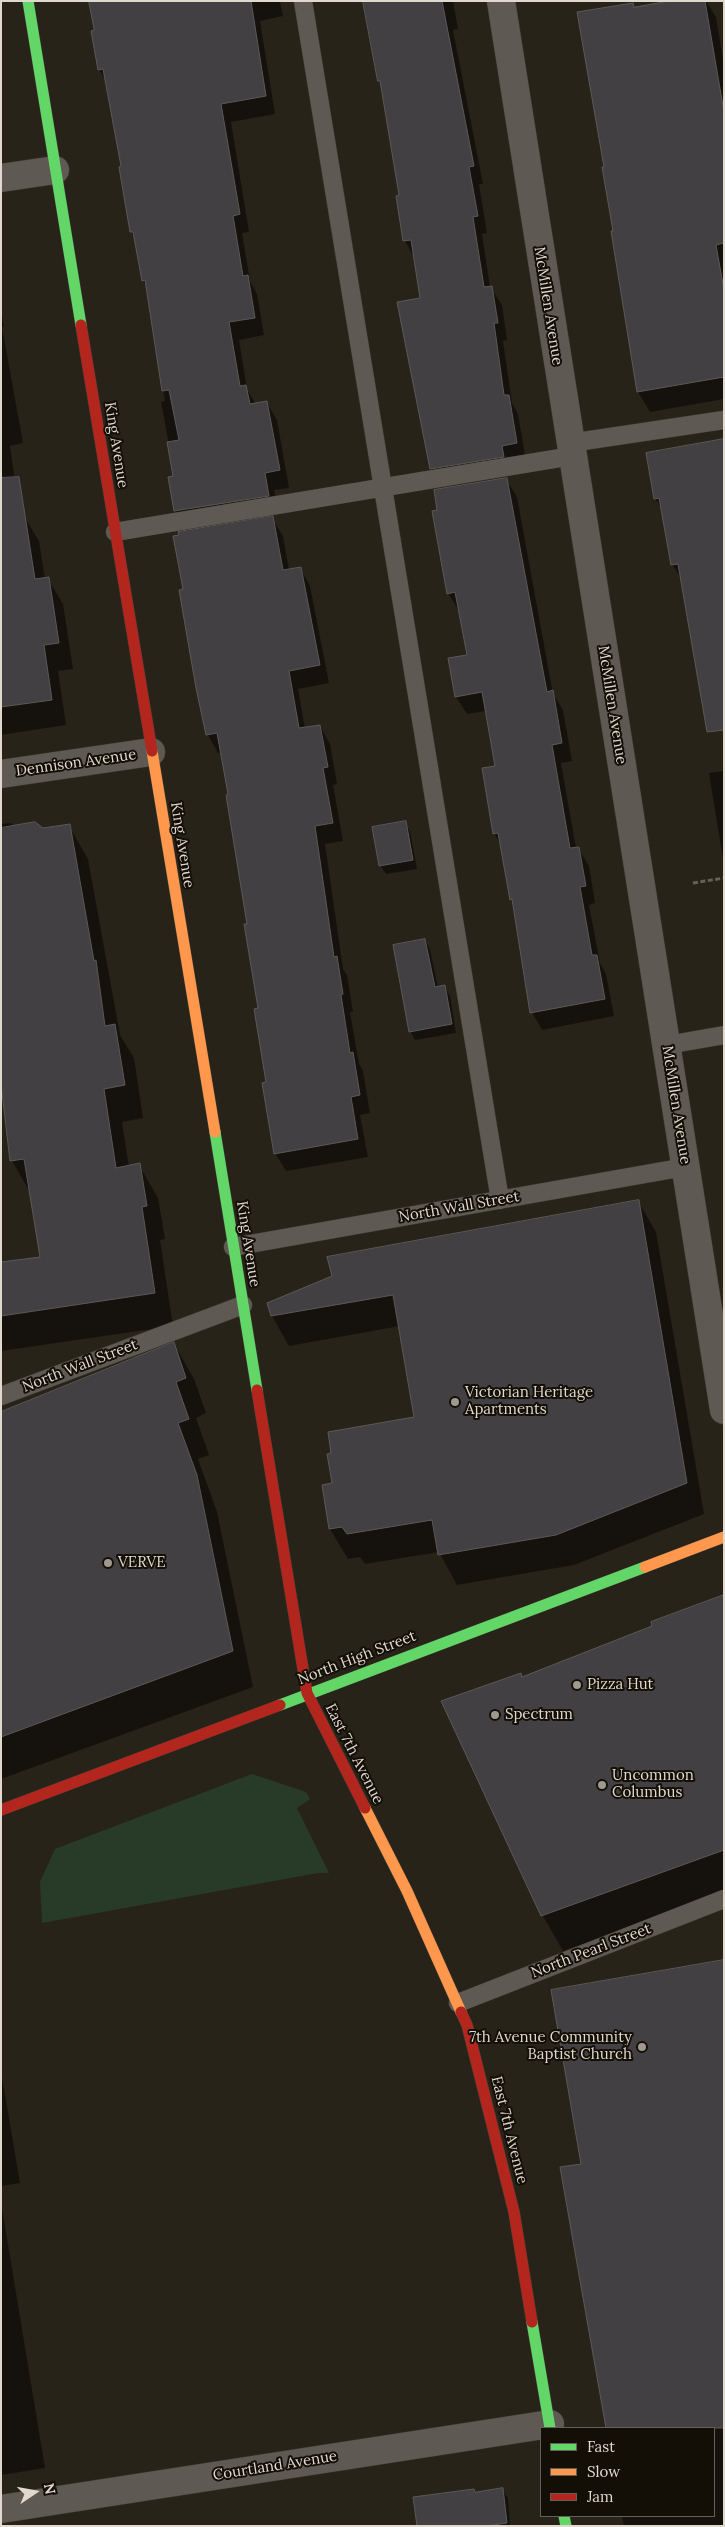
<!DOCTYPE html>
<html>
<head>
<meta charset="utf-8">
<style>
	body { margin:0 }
	#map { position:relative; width:725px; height:2527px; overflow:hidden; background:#282319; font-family:Lora,serif }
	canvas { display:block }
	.frame { position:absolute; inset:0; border:2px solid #dfd9ce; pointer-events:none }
	.legend { position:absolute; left:540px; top:2427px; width:175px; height:90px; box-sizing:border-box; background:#130f07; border:1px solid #656057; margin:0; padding:6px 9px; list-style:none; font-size:15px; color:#dfd9ce }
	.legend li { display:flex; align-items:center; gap:10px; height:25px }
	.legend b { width:25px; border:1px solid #656057 }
	.north { position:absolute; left:10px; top:2467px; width:50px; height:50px; -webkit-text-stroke:4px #130f07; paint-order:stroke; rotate:78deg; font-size:14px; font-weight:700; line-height:20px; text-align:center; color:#dfd9ce }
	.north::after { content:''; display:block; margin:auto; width:18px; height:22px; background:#dfd9ce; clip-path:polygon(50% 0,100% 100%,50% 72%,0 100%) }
</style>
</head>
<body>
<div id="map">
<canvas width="725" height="2527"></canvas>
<div class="frame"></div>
<ul class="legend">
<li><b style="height:6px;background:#63d668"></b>Fast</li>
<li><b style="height:6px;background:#ff974d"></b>Slow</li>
<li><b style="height:6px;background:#b3261e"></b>Jam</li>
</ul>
<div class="north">N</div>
</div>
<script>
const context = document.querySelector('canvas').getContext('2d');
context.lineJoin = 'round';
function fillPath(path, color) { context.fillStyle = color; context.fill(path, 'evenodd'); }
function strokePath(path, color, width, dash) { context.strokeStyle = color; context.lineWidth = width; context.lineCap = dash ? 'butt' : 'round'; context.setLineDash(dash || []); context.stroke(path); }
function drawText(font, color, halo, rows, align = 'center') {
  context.font = font + ' Lora,serif'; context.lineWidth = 4; context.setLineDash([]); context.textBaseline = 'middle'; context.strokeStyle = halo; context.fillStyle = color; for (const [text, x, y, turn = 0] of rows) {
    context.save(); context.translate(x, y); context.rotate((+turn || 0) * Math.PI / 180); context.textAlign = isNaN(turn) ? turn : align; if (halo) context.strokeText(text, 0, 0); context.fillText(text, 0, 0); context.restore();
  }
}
const green = new Path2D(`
	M 252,1774 L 306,1792 L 310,1799 L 297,1808 L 329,1873 L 318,1873 L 42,1923 L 40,1882 L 55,1849 Z`);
const shadow = new Path2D(`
	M 90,1 L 280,1 L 283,16 L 260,21 L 275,114 L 231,122 L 249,232 L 242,233 L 250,281 L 257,294 L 264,335 L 239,340 L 247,389 L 256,405 L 267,403 L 277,420 L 289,488 L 274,490 L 278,513 L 186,529 L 176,511 L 169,478 L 175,477 L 161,402 L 165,401 L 147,288 L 143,280 L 135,239 L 131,232 L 123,167 L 107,83 L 99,69 Z
	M 364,1 L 453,1 L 458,29 L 453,30 L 483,184 L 479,184 L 487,233 L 482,234 L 490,287 L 502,305 L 507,340 L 503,341 L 512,403 L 518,414 L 526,461 L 441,486 L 431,468 L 421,299 L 415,259 L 405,241 L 400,196 L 382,86 L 379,81 Z
	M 676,1 L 706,1 L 716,17 L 724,66 L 724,399 L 650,412 L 638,392 L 606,168 L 634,8 Z
	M 1,309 L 4,327 L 2,327 L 23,443 L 10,446 L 20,516 L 24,516 L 39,541 L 45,579 L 48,579 L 63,604 L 73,669 L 58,671 L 66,725 L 1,735 Z
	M 724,441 L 683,582 L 672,564 L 663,511 L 655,498 Z
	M 506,479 L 517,497 L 553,694 L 563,710 L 572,761 L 561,763 L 576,848 L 578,848 L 589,866 L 595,903 L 589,905 L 600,963 L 606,974 L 614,1016 L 542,1030 L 532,1012 L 514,904 L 502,847 L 494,833 L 496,767 L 486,711 L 467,714 L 456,697 L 468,656 L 459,611 L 448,593 Z
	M 272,518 L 283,536 L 289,570 L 300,568 L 310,586 L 329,683 L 298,689 L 305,729 L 320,726 L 330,744 L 337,784 L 333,785 L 343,841 L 325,844 L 343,969 L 347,975 L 353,1012 L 350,1012 L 359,1064 L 363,1071 L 370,1113 L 360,1115 L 368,1157 L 286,1171 L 275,1153 L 249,925 L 222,752 L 218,753 L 208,735 L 198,688 Z
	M 724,771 L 724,865 L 709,773 Z
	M 405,822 L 410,831 L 417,869 L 386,874 L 380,865 Z
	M 10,823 L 16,827 L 42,830 L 69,826 L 88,859 L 120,1035 L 134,1058 L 143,1118 L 122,1122 L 129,1167 L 139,1165 L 158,1198 L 165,1239 L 160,1240 L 173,1326 L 1,1351 L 1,1264 L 42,1258 L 31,1194 L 12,1161 L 1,1081 L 1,824 Z
	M 425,940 L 430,949 L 438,988 L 445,987 L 450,996 L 456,1033 L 415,1040 L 410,1031 Z
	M 638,1201 L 656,1232 L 704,1514 L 574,1565 L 457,1585 L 439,1552 L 365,1564 L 360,1557 L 348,1559 L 330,1529 L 334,1484 L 416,1418 L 400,1326 L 289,1346 L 272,1316 Z
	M 174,1344 L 194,1379 L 206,1413 L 196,1418 L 209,1455 L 198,1459 L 217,1512 L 253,1687 L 1,1779 L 1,1414 Z
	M 724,1596 L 724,1893 L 563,1951 L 543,1916 L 443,1702 L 522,1678 L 654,1627 Z
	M 724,1962 L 724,2526 L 624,2526 L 622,2516 L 714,2516 L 714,2428 L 607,2428 L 562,2168 L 582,2165 Z
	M 1,2071 L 20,2183 L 1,2186 Z
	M 1,2202 L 45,2468 L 1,2475 Z
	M 502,2489 L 508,2498 L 510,2526 L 419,2526 L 476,2494 Z`);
const building = new Path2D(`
	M 89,1 L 251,1 L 266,96 L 221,104 L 240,214 L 233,216 L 243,276 L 248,275 L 255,318 L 229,322 L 240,386 L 246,385 L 250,404 L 267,401 L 280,470 L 265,473 L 269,496 L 174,511 L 168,477 L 173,476 L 167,442 L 179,440 L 169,390 L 162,391 L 145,280 L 142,281 L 133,232 L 130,232 L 119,167 L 121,166 L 103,69 L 98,70 L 91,31 L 94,30 Z
	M 363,1 L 442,1 L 474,166 L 469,167 L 478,216 L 473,217 L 484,287 L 492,286 L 498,323 L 494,323 L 504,395 L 509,395 L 517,443 L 502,446 L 504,457 L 430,469 L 397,302 L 420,298 L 411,240 L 403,241 L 396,196 L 399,195 L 380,81 L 378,81 Z
	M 669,1 L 705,1 L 724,112 L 724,243 L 716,245 L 724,290 L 724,377 L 637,392 L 611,231 L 613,231 L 602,167 L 604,167 L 577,12 L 633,3 L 634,7 Z
	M 724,439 L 724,730 L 707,732 L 678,564 L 671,565 L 659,498 L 654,499 L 646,453 Z
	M 19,477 L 35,579 L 49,577 L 59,643 L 44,645 L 52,700 L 1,707 L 1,478 Z
	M 507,478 L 547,692 L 553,690 L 562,743 L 552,745 L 570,848 L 579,847 L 586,886 L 580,887 L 592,955 L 597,955 L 605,999 L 530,1013 L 512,899 L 510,900 L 498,833 L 493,834 L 482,768 L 495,766 L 482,692 L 455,697 L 448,658 L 467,655 L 455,592 L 447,594 L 432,511 L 437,510 L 434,490 Z
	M 273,516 L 283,570 L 301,567 L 320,665 L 289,671 L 299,728 L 320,725 L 328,767 L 323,768 L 333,823 L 315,826 L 334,957 L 337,956 L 343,994 L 341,995 L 350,1053 L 353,1052 L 360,1095 L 351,1097 L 358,1139 L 274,1154 L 262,1083 L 266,1082 L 254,1009 L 258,1008 L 244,924 L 247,924 L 226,795 L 228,794 L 217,733 L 206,735 L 196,688 L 179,590 L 183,589 L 173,536 L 179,535 L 178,532 Z
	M 406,821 L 413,860 L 379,866 L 372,827 Z
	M 35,822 L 43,828 L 70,824 L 94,961 L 96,960 L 105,1026 L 115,1024 L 125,1085 L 104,1089 L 116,1168 L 140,1163 L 147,1206 L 142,1207 L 155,1293 L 1,1316 L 1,1262 L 40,1257 L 24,1159 L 10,1161 L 1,1084 L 1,828 Z
	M 425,939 L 435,987 L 445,985 L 452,1024 L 409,1032 L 393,945 Z
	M 639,1200 L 687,1483 L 556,1535 L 438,1555 L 432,1520 L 347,1534 L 342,1527 L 329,1529 L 322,1485 L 332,1483 L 327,1454 L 331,1453 L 328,1432 L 414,1417 L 393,1295 L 271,1316 L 267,1303 L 332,1276 L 327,1257 Z
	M 174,1342 L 186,1378 L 176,1382 L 189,1419 L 178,1423 L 197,1475 L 233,1651 L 1,1737 L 1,1412 Z
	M 724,1595 L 724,1850 L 541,1916 L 441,1701 L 521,1673 L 522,1677 L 652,1626 L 651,1622 Z
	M 724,1960 L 724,2428 L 606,2428 L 560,2167 L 581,2164 L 551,1990 Z
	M 503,2488 L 507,2523 L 486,2526 L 417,2526 L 413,2497 L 474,2489 L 475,2492 Z`);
const path = new Path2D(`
	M 693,883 L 724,878`);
const lane = new Path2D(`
	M 303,1 L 500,1200
	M 570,443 L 724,420
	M 115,532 L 572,456
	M 667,1045 L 724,1035
	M 233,1247 L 685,1167
	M 1,1396 L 243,1305
	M 458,2003 L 724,1899`);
const street = new Path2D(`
	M 501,1 L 724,1410
	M 1,178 L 55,170
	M 1,774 L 151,752
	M 1,2509 L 550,2424`);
const fast = new Path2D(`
	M 28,1 L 81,325
	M 215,1132 L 257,1390
	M 280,1705 L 645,1567
	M 532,2322 L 550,2428
	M 564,2516 L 566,2526`);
const slow = new Path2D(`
	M 152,751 L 215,1132
	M 645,1567 L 724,1537
	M 365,1808 L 407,1891 L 461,2012`);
const jam = new Path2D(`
	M 81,325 L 152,751
	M 257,1390 L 307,1693 L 365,1808
	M 1,1810 L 280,1705
	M 461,2012 L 467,2025 L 514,2212 L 532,2322`);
const markers = [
	[455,1402,5,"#9f998f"],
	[108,1563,5,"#9f998f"],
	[577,1685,5,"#9f998f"],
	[495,1715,5,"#9f998f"],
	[602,1785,5,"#9f998f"],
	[642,2047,5,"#9f998f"]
];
const streetNames = [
	["McMillen Avenue",548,306,81],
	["King Avenue",116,445,81],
	["McMillen Avenue",612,705,81],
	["Dennison Avenue",76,763,-8],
	["King Avenue",182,845,81],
	["McMillen Avenue",676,1105,81],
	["North Wall Street",459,1207,-10],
	["King Avenue",248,1244,81],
	["North Wall Street",80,1366,-21],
	["North High Street",357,1658,-21],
	["East 7th Avenue",354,1754,63],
	["North Pearl Street",591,1951,-21],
	["East 7th Avenue",509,2130,76],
	["Courtland Avenue",275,2466,-9]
];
const poiNames = [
	["Victorian Heritage",465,1393],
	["Apartments",465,1410],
	["VERVE",118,1563],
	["Pizza Hut",587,1685],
	["Spectrum",505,1715],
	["Uncommon",612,1776],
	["Columbus",612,1793],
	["7th Avenue Community",632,2038,"right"],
	["Baptist Church",632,2055,"right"]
];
fillPath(green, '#283b29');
fillPath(shadow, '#0007');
fillPath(building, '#424042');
strokePath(building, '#5b5958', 1);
strokePath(lane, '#413d36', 19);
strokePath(street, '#413d36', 29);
strokePath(fast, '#413d36', 12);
strokePath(slow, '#413d36', 12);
strokePath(jam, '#413d36', 12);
strokePath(path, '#64605a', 3, [5, 2.5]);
strokePath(lane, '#5e5a53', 18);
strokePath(street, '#5e5a53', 28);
strokePath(fast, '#63d668', 11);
strokePath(slow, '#ff974d', 11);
strokePath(jam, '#b3261e', 11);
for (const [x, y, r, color] of markers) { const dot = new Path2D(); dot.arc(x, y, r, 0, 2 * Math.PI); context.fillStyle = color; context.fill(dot); strokePath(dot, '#130f07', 2); }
drawText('15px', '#dfd9ce', '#130f07', streetNames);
drawText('15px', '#dfd9ce', '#130f07', poiNames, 'left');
</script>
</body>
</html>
